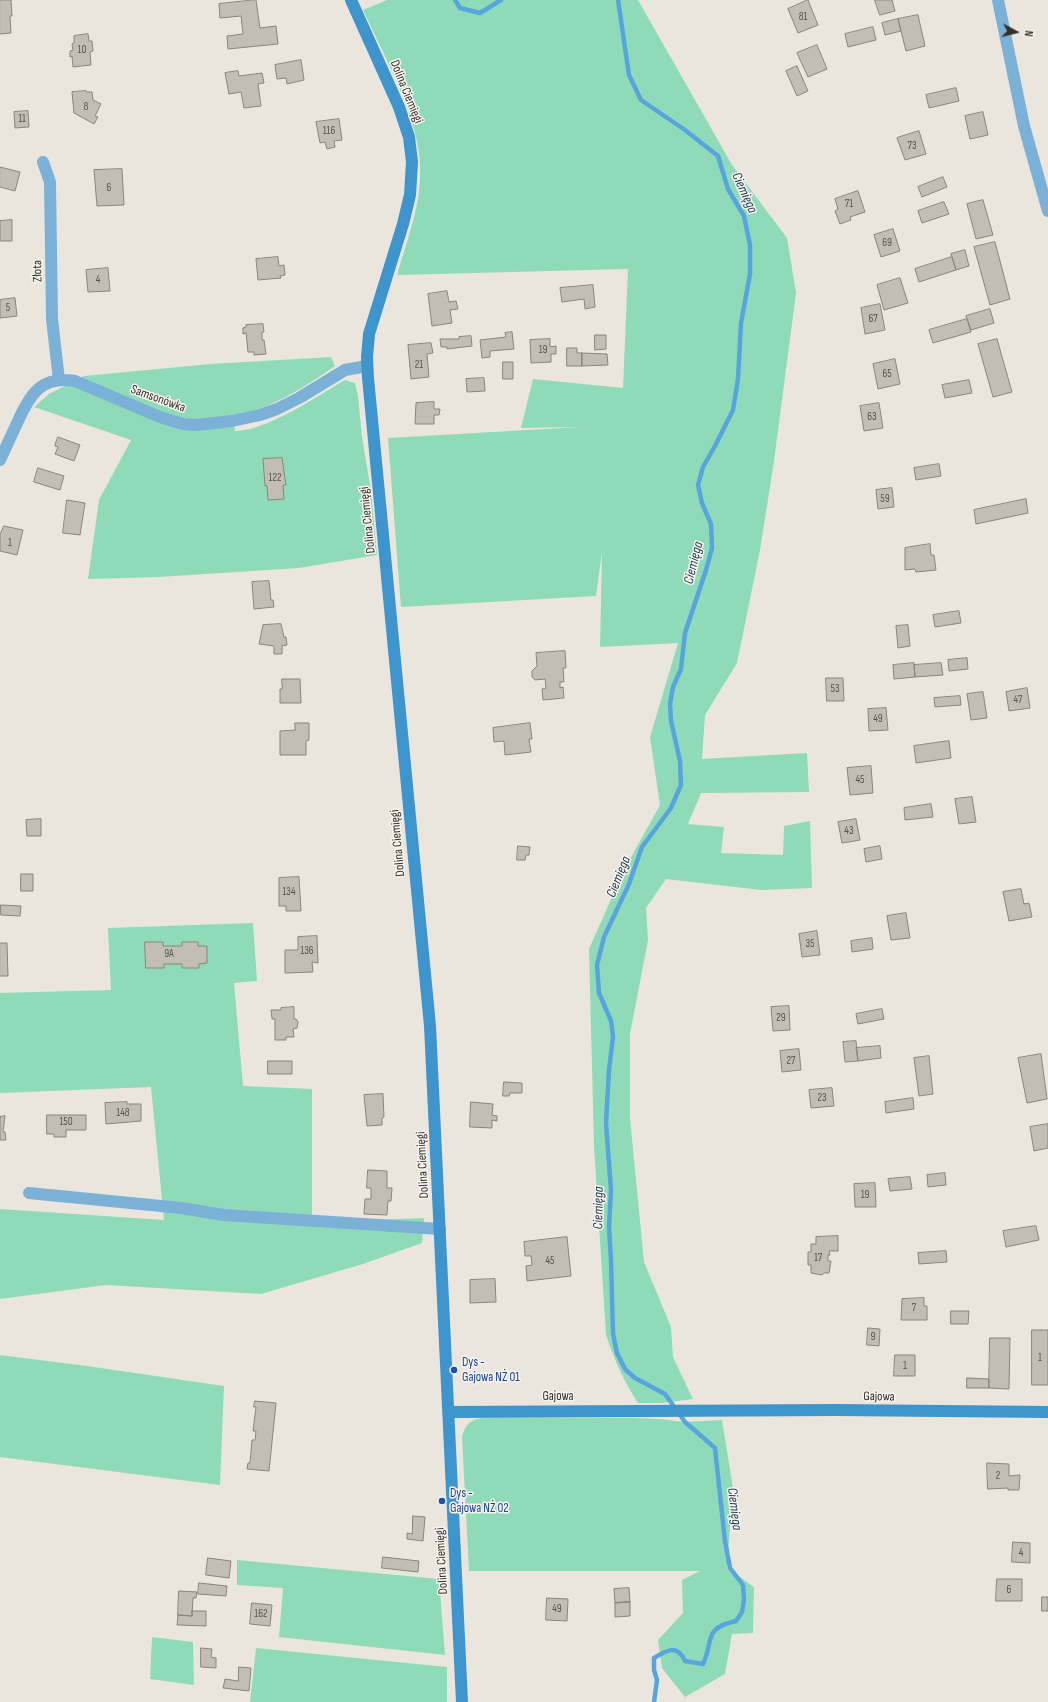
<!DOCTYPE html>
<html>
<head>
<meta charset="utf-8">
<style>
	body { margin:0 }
	#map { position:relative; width:1048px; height:1702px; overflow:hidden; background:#eae6de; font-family:"Sofia Sans Condensed",sans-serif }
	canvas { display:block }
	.north { position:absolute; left:996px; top:12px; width:40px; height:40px; -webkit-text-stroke:3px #f8f3ec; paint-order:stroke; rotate:97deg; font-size:11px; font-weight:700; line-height:16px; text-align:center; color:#33312f }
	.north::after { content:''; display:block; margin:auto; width:14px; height:18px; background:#33312f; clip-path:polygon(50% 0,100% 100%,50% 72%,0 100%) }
</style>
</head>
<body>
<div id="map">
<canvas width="1048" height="1702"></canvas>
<div class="north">N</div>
</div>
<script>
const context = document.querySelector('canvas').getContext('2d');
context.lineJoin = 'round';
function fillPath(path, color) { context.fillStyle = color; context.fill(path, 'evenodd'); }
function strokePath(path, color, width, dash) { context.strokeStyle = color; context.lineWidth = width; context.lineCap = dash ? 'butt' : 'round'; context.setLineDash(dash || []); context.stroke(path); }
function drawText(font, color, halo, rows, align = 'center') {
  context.font = font + ' "Sofia Sans Condensed",sans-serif'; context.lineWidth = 3; context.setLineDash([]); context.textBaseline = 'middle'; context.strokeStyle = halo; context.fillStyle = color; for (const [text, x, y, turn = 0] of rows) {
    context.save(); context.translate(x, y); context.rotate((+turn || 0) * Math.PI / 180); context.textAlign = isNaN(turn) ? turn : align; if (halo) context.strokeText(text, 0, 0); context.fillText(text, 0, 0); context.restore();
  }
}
const green = new Path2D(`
	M 387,0 L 638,0 L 732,165 L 787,238 L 796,293 L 774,461 L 760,550 L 737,663 L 705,715 L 702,759 L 807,753 L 809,792 L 701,793 L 688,824 L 724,827 L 721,853 L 783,855 L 784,826 L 810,821 L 812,888 L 761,890 L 666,879 L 646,908 L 648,940 L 630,1034 L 630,1118 L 644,1262 L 671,1327 L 673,1357 L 693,1399 L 662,1403 L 638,1403 C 623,1380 615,1361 606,1335 L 594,1146 L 589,949 L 624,870 L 660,805 L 650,737 L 678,643 L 600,647 L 602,552 L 596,596 L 401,607 L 388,438 L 580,427 L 521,428 L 533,379 L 623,388 L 628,269 L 397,275 C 407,240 422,203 420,166 C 419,117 383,54 363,10 Z
	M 331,357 L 335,366 C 304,387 271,410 233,415 L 235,431 C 267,431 317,396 345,380 L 355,383 L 358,396 L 362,437 L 371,491 L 377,555 L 299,568 L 159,577 L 88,579 L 99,500 L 131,440 L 34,407 L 49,394 L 84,376 L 211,364 Z
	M 253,923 L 257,981 L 234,983 L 243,1086 L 312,1089 L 312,1222 L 424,1218 L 422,1243 L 363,1264 L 261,1294 L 106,1285 L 0,1299 L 0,1209 L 164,1220 L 151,1087 L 0,1093 L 0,993 L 111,990 L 108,928 Z
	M 0,1355 L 87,1366 L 224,1386 L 220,1485 L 0,1457 Z
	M 484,1418 L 635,1418 L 660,1419 L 684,1422 L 722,1420 L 733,1488 L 727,1568 L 754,1587 L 753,1633 L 732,1634 L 725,1674 L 685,1697 L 662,1668 L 658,1640 L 683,1613 L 682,1580 L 700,1571 L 469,1571 L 462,1437 C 465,1424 471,1419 484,1418 Z
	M 237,1560 L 439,1579 L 445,1655 L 279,1637 L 283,1588 L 237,1585 Z
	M 152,1637 L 193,1642 L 194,1685 L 150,1679 Z
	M 256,1648 L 447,1667 L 447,1702 L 250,1702 Z`);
const stream = new Path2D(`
	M 455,0 L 460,8 L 480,13 L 501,0
	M 618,0 L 629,75 L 641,100 L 685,130 L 718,156 L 728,189 L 744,216 L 750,245 L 750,274 L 741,323 L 738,379 L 733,410 L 715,446 L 703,467 L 698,485 L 702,503 L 711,524 L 712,548 L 706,570 L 685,633 L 681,669 L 673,687 L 670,704 L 671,721 L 680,761 L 681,785 L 671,808 L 642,847 L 629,884 L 604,937 L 597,965 L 599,993 L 611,1021 L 613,1037 L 609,1070 L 606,1123 L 611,1190 L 609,1227 L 611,1260 L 613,1334 L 617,1353 L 625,1369 L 635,1378 L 665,1394 L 685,1422 L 715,1448 L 725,1541 L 730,1568 L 743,1585 L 744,1600 L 742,1612 L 736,1621 C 703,1628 714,1640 703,1664 L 685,1661 C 677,1644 667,1650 654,1658 L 654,1670 L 657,1680 L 654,1702`);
const building = new Path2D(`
	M 0,0 L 11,0 L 12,16 L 10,16 L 11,33 L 0,34 Z
	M 256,0 L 260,28 L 276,26 L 278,44 L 228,49 L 227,36 L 243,34 L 241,16 L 220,18 L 219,4 Z
	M 808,0 L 818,25 L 798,33 L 788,9 Z
	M 875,0 L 892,0 L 895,11 L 880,15 Z
	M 918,15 L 925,46 L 906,51 L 898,19 Z
	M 898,19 L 901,31 L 885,35 L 882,23 Z
	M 873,27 L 876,40 L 848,47 L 845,34 Z
	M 88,34 L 89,41 L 92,41 L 93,51 L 90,52 L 91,65 L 73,67 L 72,56 L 70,57 L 70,51 L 73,50 L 72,44 L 74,43 L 74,36 Z
	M 817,45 L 827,69 L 808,77 L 797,53 Z
	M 301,60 L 304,80 L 287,84 L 286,78 L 277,79 L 275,65 Z
	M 797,66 L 808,91 L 797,96 L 786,71 Z
	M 238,71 L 239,76 L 262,73 L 264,83 L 258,84 L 261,106 L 244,108 L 241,92 L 229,94 L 225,73 Z
	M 956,88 L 959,101 L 929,108 L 926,95 Z
	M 86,91 L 86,92 L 92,92 L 93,100 L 101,104 L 95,116 L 98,117 L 94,124 L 74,113 L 72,92 Z
	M 28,111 L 29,127 L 15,128 L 14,112 Z
	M 983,112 L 988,135 L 970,139 L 965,116 Z
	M 339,119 L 342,140 L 334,141 L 335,147 L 327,149 L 325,142 L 320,143 L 316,122 Z
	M 919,131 L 926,154 L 905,160 L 897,138 Z
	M 0,167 L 20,172 L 15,191 L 0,187 Z
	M 122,169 L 124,205 L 97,206 L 94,170 Z
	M 943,177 L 947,187 L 922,197 L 918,187 Z
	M 858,191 L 865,212 L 850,217 L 851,220 L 840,224 L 835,211 L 838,209 L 835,199 Z
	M 983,200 L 993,235 L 976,239 L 967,204 Z
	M 944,202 L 949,214 L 922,223 L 918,211 Z
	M 12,220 L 12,241 L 0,241 L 0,221 Z
	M 893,229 L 900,251 L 881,257 L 874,235 Z
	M 995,242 L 1010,299 L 990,305 L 974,247 Z
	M 965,250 L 969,266 L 956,270 L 951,254 Z
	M 278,257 L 279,266 L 284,265 L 285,275 L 280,276 L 281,278 L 258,280 L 256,259 Z
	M 952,257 L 956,270 L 919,282 L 915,269 Z
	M 108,268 L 110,291 L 88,292 L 86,270 Z
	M 900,278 L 908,303 L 884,310 L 877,285 Z
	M 593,285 L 595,307 L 585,309 L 584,299 L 562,302 L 560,288 Z
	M 447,291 L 449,302 L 456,301 L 458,309 L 450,310 L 452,323 L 432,326 L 428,294 Z
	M 15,298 L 17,316 L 0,318 L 0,300 Z
	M 880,304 L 885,330 L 865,334 L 861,308 Z
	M 990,309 L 994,323 L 971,330 L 966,316 Z
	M 967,319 L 971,332 L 933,343 L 929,330 Z
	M 263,324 L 264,332 L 262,332 L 262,340 L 264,340 L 266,354 L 254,355 L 254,352 L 248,352 L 246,333 L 243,334 L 243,328 L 246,327 L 246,325 Z
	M 512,332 L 514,349 L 490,351 L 490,357 L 482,358 L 480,340 L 506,337 L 505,333 Z
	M 595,335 L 606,335 L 606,349 L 595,350 Z
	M 471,336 L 472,346 L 447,349 L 447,347 L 441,347 L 440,339 L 459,339 L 459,337 Z
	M 550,339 L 550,347 L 556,346 L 556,354 L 551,354 L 551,362 L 531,363 L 530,340 Z
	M 997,339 L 1012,392 L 993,397 L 978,344 Z
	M 431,343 L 433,353 L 427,354 L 429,377 L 411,379 L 408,345 Z
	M 567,348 L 577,348 L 577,353 L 582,353 L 582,366 L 567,366 Z
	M 582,353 L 607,354 L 608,365 L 582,366 Z
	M 895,359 L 900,384 L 878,389 L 873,364 Z
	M 503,362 L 513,362 L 513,379 L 503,379 Z
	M 484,378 L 485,391 L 467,392 L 466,379 Z
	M 969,380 L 972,393 L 945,398 L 942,385 Z
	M 434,402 L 434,409 L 440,409 L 439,415 L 434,415 L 434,424 L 415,424 L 416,403 Z
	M 879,403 L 883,428 L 864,431 L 860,406 Z
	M 58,437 L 80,445 L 74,461 L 55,454 L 58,447 L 55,446 Z
	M 282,458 L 286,485 L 283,485 L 284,499 L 268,500 L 267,486 L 265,486 L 263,459 Z
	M 939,464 L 941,476 L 916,480 L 914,468 Z
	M 38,468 L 64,476 L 60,490 L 34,482 Z
	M 892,488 L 894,507 L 878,509 L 876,490 Z
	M 1026,499 L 1028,513 L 976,524 L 974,510 Z
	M 67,500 L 85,503 L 80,535 L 63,533 Z
	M 4,526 L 23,530 L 17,555 L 0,551 L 0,535 Z
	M 930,544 L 931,555 L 934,555 L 936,570 L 916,572 L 915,569 L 905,570 L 905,548 Z
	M 269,581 L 271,600 L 273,600 L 274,607 L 254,609 L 252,582 Z
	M 959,611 L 961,623 L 935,627 L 933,615 Z
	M 281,624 L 284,637 L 286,637 L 287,645 L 282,646 L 282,654 L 274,654 L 274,646 L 259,644 L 263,625 Z
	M 908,625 L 910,646 L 898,648 L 896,626 Z
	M 565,651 L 566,668 L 563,668 L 564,682 L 560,682 L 560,688 L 563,687 L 564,698 L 543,700 L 542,689 L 546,688 L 545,679 L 535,680 L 532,677 L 532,671 L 537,666 L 536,653 Z
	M 967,658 L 968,669 L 949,671 L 948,660 Z
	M 914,663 L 915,677 L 894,679 L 893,665 Z
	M 941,663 L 943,675 L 915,677 L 914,665 Z
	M 826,678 L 843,678 L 844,701 L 827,701 Z
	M 282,679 L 300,679 L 301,703 L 280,703 L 280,689 L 282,689 Z
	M 1027,688 L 1030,708 L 1009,711 L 1006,692 Z
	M 983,692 L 987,718 L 971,720 L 967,694 Z
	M 960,696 L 961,705 L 935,707 L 934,698 Z
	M 886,708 L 888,730 L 869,731 L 868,709 Z
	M 295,723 L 309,723 L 309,740 L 306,741 L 306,755 L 280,755 L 280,731 L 295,730 Z
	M 530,723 L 532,739 L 529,739 L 531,752 L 505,755 L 504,741 L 494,742 L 493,728 Z
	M 949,741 L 951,758 L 916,763 L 914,746 Z
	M 871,766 L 873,793 L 850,795 L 847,768 Z
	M 972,797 L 976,822 L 959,824 L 955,799 Z
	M 931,804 L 933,817 L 905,820 L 904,808 Z
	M 41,819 L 41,836 L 27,836 L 26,820 Z
	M 856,819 L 860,840 L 842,843 L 838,822 Z
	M 518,846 L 530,847 L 529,855 L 526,855 L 525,860 L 517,860 Z
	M 880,846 L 882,859 L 866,862 L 864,849 Z
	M 21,874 L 33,874 L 33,891 L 21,891 Z
	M 299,877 L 301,911 L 286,911 L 286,906 L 279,906 L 279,878 Z
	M 1021,889 L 1024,904 L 1029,903 L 1032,917 L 1009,921 L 1003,892 Z
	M 1,905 L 21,906 L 20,916 L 1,915 Z
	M 906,913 L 910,938 L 891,940 L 887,916 Z
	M 817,931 L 820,955 L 802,957 L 799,934 Z
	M 317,936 L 318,963 L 312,962 L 313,972 L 285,973 L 285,950 L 298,950 L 298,937 Z
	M 872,938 L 873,949 L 852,952 L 851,941 Z
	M 145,942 L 163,942 L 163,946 L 182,946 L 182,942 L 198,942 L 198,946 L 207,946 L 207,963 L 199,964 L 199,968 L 182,968 L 182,964 L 164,964 L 164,968 L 146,968 Z
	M 0,943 L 7,943 L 8,976 L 0,976 Z
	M 789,1006 L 790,1030 L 773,1031 L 771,1007 Z
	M 294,1007 L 294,1019 L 296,1019 L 298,1022 L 297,1028 L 293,1029 L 294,1037 L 286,1037 L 286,1040 L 275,1040 L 275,1019 L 272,1019 L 271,1010 L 281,1010 L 281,1008 Z
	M 882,1009 L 884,1019 L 858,1024 L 856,1014 Z
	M 856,1041 L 858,1061 L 845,1062 L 843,1042 Z
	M 880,1046 L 881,1058 L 858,1061 L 856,1048 Z
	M 799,1049 L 801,1070 L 782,1072 L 780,1051 Z
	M 1041,1054 L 1047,1099 L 1027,1103 L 1018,1058 Z
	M 929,1056 L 933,1094 L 919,1096 L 914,1058 Z
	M 268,1061 L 292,1061 L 292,1074 L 268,1074 Z
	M 504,1082 L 522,1083 L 522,1093 L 510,1093 L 509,1096 L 503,1096 Z
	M 832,1088 L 834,1106 L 811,1108 L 809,1090 Z
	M 383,1094 L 384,1117 L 382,1118 L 382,1125 L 367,1126 L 364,1095 Z
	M 913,1098 L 914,1109 L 886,1113 L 885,1102 Z
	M 127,1102 L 127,1104 L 141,1104 L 141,1121 L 106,1124 L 105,1103 Z
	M 471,1102 L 493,1104 L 492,1115 L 497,1116 L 497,1121 L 492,1120 L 492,1128 L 470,1127 Z
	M 47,1115 L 86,1115 L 86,1130 L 66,1130 L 66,1137 L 54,1137 L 54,1134 L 47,1134 Z
	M 5,1116 L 3,1132 L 5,1132 L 6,1140 L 0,1140 L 0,1117 Z
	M 1048,1124 L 1048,1148 L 1034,1151 L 1030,1127 Z
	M 368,1170 L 387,1171 L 387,1188 L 392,1188 L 391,1201 L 388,1201 L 387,1215 L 364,1214 L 365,1199 L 371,1199 L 371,1188 L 367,1188 Z
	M 945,1173 L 946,1185 L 928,1187 L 927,1175 Z
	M 910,1177 L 912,1189 L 890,1191 L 888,1179 Z
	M 875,1183 L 876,1207 L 855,1207 L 854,1184 Z
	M 1036,1226 L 1039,1240 L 1006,1247 L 1003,1231 Z
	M 838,1236 L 838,1251 L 829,1251 L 830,1255 L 828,1255 L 828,1261 L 831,1261 L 829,1273 L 824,1273 L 822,1275 L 811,1273 L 811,1265 L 808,1265 L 808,1252 L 811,1252 L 811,1244 L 816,1244 L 816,1237 Z
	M 567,1237 L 571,1276 L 527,1281 L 526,1266 L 532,1265 L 531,1256 L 525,1256 L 524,1242 Z
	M 946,1251 L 947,1262 L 919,1264 L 918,1253 Z
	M 495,1279 L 496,1302 L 470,1303 L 470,1280 Z
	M 924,1298 L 924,1306 L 927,1306 L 927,1320 L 901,1320 L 902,1299 Z
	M 951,1311 L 969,1311 L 968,1324 L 951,1324 Z
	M 868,1328 L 880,1329 L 879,1346 L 867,1345 Z
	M 1032,1330 L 1048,1330 L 1048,1385 L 1032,1385 Z
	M 990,1338 L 1010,1338 L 1009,1389 L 989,1388 Z
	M 895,1355 L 915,1355 L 915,1376 L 894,1376 Z
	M 967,1378 L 989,1379 L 989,1388 L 967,1388 Z
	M 255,1401 L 276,1403 L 269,1471 L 247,1469 L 248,1463 L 250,1463 L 252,1440 L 255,1440 L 256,1431 L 253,1431 L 256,1407 L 254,1407 Z
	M 987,1463 L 1009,1464 L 1009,1476 L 1020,1475 L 1019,1490 L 1008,1490 L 1008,1488 L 988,1489 Z
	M 413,1516 L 425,1517 L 423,1541 L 407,1539 L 407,1533 L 412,1534 Z
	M 1013,1542 L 1030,1543 L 1030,1563 L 1012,1562 Z
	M 383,1557 L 419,1561 L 418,1572 L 382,1568 Z
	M 208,1558 L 231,1561 L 229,1578 L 206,1575 Z
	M 997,1579 L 1022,1579 L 1022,1601 L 996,1601 Z
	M 199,1583 L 227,1586 L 226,1596 L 198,1594 Z
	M 629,1588 L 630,1602 L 615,1603 L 614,1589 Z
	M 179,1591 L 197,1592 L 196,1598 L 193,1598 L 192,1616 L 178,1615 Z
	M 1042,1597 L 1048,1597 L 1048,1611 L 1042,1611 Z
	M 547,1598 L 568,1599 L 567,1621 L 546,1620 Z
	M 630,1602 L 630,1616 L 615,1617 L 615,1603 Z
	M 252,1603 L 272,1605 L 270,1626 L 250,1624 Z
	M 192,1611 L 206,1611 L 206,1626 L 177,1625 L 178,1615 L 192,1616 Z
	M 201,1648 L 212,1649 L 211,1657 L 216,1658 L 216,1668 L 201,1667 Z
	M 239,1667 L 251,1668 L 249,1691 L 223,1688 L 225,1679 L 238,1681 Z`);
const street = new Path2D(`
	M 998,0 L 1024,126 L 1048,211
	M 43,162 L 50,182 L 52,319 L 59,380
	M 0,460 C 6,447 12,434 18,421 C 30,394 42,375 75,381 L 160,417 L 183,424 L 197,425 L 232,421 L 260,415 L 277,409 L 299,398 L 345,370 L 367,366
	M 29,1193 L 181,1208 L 224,1215 L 440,1229`);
const secondary = new Path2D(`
	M 351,0 L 399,107 L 409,137 L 412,162 L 410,195 L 403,224 L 369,334 L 367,357 L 368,378 L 430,1026 L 462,1702
	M 449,1412 L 837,1410 L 1048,1412`);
const markers = [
	[454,1370,4,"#1a4fb4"],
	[442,1501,4,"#1a4fb4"]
];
const numberNames = [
	["81",803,17],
	["10",82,50],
	["8",86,107],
	["11",22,119],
	["116",329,131],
	["73",912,146],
	["6",109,188],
	["71",849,204],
	["69",887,243],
	["4",98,280],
	["5",8,308],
	["67",873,319],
	["19",543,350],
	["21",419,365],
	["65",887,374],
	["63",872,417],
	["122",275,478],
	["59",885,499],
	["1",10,543],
	["53",835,689],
	["47",1018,700],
	["49",878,719],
	["45",860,780],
	["43",849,831],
	["134",289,892],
	["35",810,944],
	["136",307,951],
	["9A",169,954],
	["29",781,1018],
	["27",791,1061],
	["23",822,1098],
	["148",123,1113],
	["150",66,1122],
	["19",865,1195],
	["17",818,1258],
	["45",550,1261],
	["7",914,1308],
	["9",873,1337],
	["1",1040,1358],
	["1",905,1366],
	["2",998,1476],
	["4",1021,1553],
	["6",1009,1590],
	["49",557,1609],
	["162",261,1614]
];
const streetNames = [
	["Dolina Ciemięgi",406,92,68],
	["Złota",38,271,-91],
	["Samsonówka",158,399,20],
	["Dolina Ciemięgi",368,520,-96],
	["Dolina Ciemięgi",398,843,-95],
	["Dolina Ciemięgi",423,1165,-93],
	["Gajowa",558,1397],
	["Gajowa",879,1397,1],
	["Dolina Ciemięgi",442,1561,-93]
];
const transitNames = [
	["Dys -",462,1363],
	["Gajowa NŻ 01",462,1378],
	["Dys -",450,1494],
	["Gajowa NŻ 02",450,1509]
];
const waterNames = [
	["Ciemięga",744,193,66],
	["Ciemięga",694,563,-76],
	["Ciemięga",619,877,-68],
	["Ciemięga",599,1208,-89],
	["Ciemięga",734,1509,83]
];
fillPath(green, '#8fdbb9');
strokePath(stream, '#56a5dd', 4.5);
fillPath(building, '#c2beb6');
strokePath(building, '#89857e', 1);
strokePath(street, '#7cb1d7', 12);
strokePath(secondary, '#3e94cc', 12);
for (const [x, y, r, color] of markers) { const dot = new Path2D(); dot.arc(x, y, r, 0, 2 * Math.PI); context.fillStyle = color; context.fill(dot); strokePath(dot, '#f8f3ec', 1.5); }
drawText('11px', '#575451', null, numberNames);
drawText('13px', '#33312f', '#f8f3ec', streetNames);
drawText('13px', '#164399', '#f8f3ec', transitNames, 'left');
drawText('italic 14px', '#1a3c53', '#f8f3ec', waterNames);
</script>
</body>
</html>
